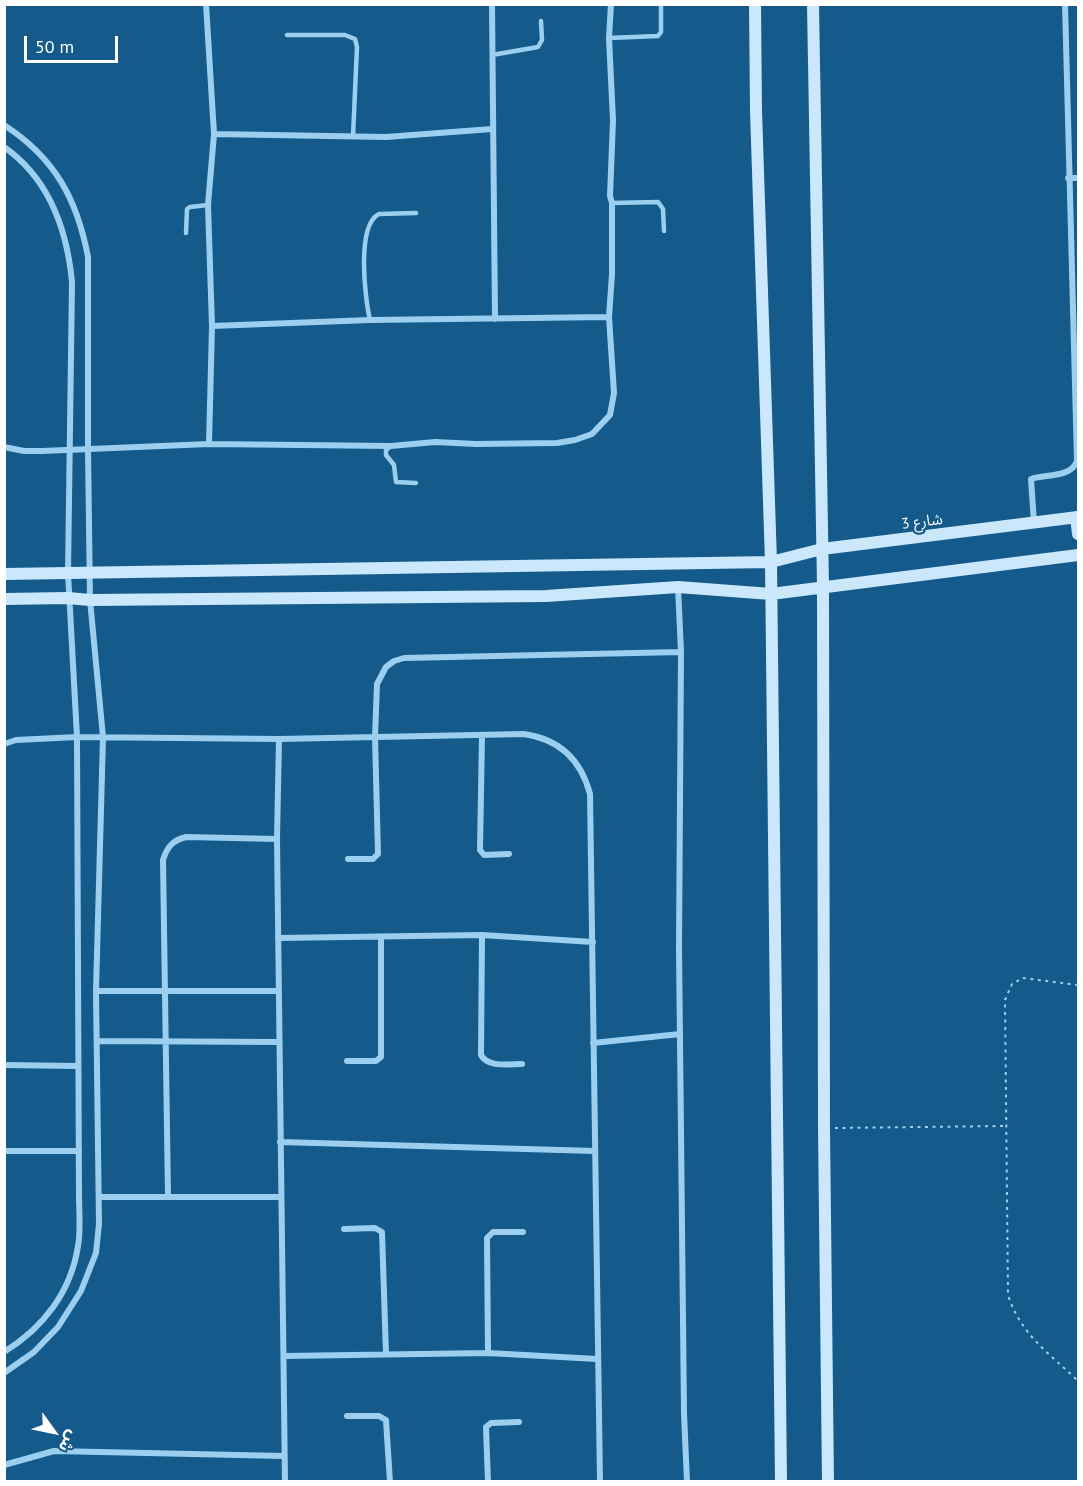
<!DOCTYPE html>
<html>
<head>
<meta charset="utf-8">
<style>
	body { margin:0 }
	#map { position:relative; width:1083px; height:1486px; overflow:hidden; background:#145a8a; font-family:"PT Sans","Noto Sans Arabic",sans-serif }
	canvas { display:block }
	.frame { position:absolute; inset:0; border:6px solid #fff; pointer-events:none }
	.north { position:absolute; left:24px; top:1402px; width:60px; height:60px; -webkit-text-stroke:4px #145a8a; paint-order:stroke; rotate:123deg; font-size:16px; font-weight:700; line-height:24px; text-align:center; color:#fff }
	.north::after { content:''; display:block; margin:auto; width:21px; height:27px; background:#fff; clip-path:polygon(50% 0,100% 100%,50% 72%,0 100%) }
	.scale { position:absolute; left:24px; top:36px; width:94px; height:27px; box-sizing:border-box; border:3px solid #fff; border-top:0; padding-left:8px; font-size:18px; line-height:21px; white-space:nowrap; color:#fff; -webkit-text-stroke:4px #145a8a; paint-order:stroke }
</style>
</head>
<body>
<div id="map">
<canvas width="1083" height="1486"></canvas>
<div class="frame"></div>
<div class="north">ش</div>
<div class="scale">50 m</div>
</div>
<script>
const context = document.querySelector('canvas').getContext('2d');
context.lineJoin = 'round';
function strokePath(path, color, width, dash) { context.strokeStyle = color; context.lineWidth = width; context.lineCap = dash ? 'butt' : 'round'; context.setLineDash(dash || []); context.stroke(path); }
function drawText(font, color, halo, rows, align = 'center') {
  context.font = font + ' "PT Sans","Noto Sans Arabic",sans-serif'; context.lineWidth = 4.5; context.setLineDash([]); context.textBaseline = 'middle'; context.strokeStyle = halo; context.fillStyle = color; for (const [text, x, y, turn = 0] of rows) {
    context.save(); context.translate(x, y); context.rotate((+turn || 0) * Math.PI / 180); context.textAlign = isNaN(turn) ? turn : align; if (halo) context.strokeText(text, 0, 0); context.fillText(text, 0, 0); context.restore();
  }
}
const path = new Path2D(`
	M 1078,985 L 1023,978 L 1012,984 L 1005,1000 L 1008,1295 C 1021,1335 1049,1353 1078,1381
	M 835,1128 L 1006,1126`);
const lane = new Path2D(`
	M 287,35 L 345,35 L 355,39 L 357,47 L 353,136
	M 609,38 L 658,36 L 661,32 L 661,4
	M 492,55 L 538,47 L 542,40 L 541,21
	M 612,203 L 658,202 L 663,209 L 664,231
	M 186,233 L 187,209 L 190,207 L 208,205
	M 370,320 C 365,299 356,225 379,214 L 416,213
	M 391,446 L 386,450 L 386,455 L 394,465 L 396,482 L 416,483`);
const street = new Path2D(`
	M 206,4 L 214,134 L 208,205 L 212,326 L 209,444
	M 492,4 L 495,319
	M 4,125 C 55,158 77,199 88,257 L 88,448 L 90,600 L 103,737 L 96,991 L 99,1224 L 96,1253 L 81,1291 L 58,1327 L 34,1352 L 4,1373
	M 214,134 L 386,137 L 492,129
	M 4,147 C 50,179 67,230 72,282 L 68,573 L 77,737 L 79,1196 C 79,1212 81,1230 78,1246 C 71,1292 43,1328 4,1352
	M 1068,178 L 1078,178
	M 212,326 L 370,320 L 609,317
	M 4,447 L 24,451 L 42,451 L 209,444 L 391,446 L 435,442 L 476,444 L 557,443 L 575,440 L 592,434 L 610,415 L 614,393 L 609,317 L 612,274 L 612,203 L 610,196 L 613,120 L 609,38 L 611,4
	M 1034,523 L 1031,479 C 1046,474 1071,478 1077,461 L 1065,4
	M 678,587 L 681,652 L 679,947 L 684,1413 L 687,1482
	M 482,735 L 480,850 L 484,855 L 509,854
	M 279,739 L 277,839 L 285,1482
	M 4,744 L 16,740 L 77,737 L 279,739 L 524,734 C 559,739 581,760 590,794 L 600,1482
	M 348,859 L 373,859 L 378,854 L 375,737 L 377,684 L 386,667 L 394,661 L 404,658 L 681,652
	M 482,935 L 481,1055 C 488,1068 509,1064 522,1064
	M 278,938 L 482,935 L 593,942
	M 96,991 L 278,991
	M 97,1041 L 279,1042
	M 593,1043 L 680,1034
	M 347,1061 L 376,1061 L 381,1057 L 381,937
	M 4,1065 L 78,1066
	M 280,1142 L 595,1151
	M 4,1151 L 79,1151
	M 168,1196 L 163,860 C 167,847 173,840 186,837 L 277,839
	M 99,1197 L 281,1197
	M 344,1229 L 375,1228 L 382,1232 L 386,1354
	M 488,1353 L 487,1238 L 493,1232 L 523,1232
	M 284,1356 L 488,1353 L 597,1359
	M 347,1416 L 379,1416 L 386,1420 L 390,1482
	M 4,1465 L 54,1451 L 284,1456
	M 488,1482 L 486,1427 L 491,1423 L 519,1422`);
const secondary = new Path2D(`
	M 755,4 L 756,111 L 771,562 L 781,1482
	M 813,4 L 823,586 L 824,1128 L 828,1482
	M 1076,517 L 1078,534
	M 4,574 L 771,562 L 822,549 L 1078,517
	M 4,599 L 68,598 L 90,600 L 546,596 L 678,587 L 771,594 L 1078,555`);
const streetNames = [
	["شارع 3",922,522,-7]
];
strokePath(path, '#9ccfef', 2, [3, 4.5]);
strokePath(lane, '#9ccfef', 4.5);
strokePath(street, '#9ccfef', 6);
strokePath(secondary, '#cae7fb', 12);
drawText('15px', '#fff', '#145a8a', streetNames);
</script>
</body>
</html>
